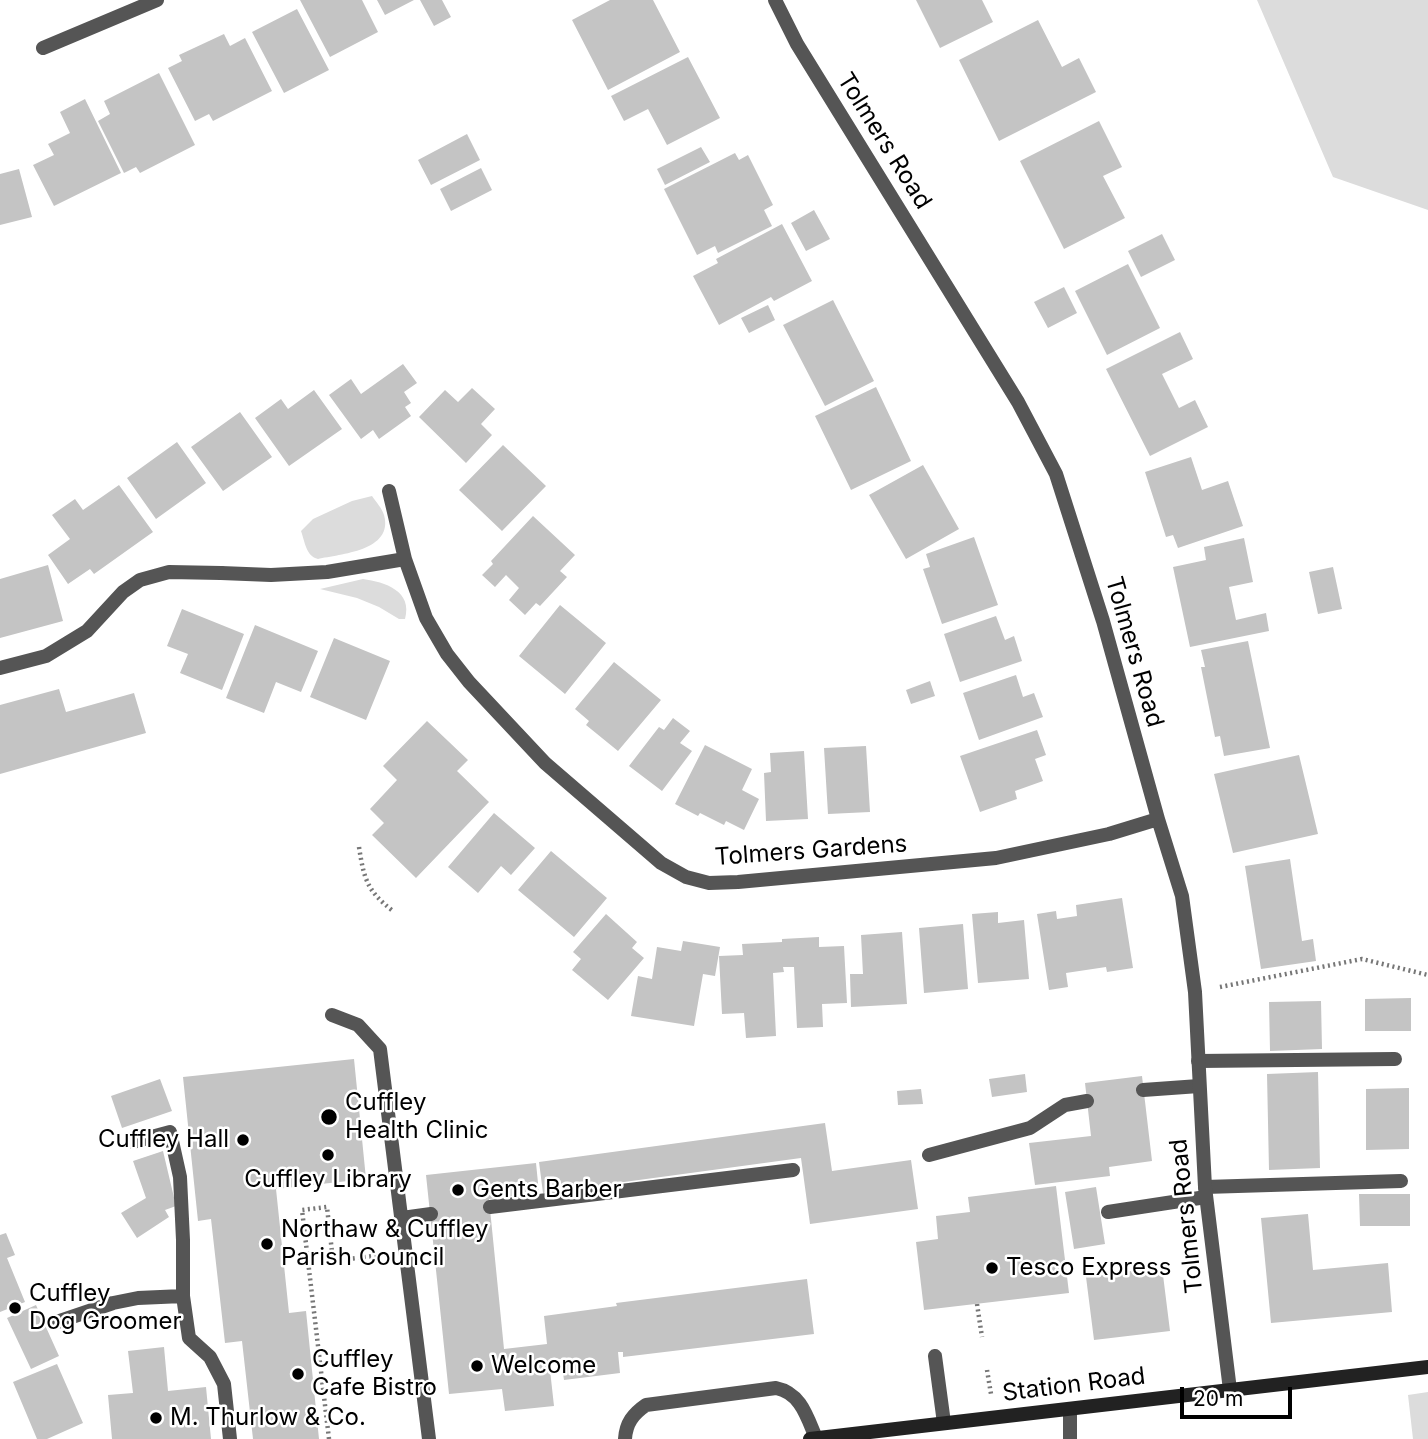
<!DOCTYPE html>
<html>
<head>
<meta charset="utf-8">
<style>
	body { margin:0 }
	#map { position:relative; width:1428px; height:1439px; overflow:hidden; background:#fff; font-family:Inter,sans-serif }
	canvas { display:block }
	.scale { position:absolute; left:1180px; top:1387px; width:112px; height:32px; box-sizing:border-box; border:4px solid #000; border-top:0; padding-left:9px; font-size:21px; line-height:24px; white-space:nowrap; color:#000; -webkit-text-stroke:5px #fff; paint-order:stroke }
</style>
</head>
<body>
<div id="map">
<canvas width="1428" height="1439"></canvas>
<div class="scale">20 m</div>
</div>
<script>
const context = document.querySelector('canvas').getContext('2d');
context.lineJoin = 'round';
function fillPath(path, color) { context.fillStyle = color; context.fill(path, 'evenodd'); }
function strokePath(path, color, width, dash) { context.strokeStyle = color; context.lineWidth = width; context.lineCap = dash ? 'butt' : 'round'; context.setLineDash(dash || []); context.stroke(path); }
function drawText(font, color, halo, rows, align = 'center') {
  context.font = font + ' Inter,sans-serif'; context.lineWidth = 5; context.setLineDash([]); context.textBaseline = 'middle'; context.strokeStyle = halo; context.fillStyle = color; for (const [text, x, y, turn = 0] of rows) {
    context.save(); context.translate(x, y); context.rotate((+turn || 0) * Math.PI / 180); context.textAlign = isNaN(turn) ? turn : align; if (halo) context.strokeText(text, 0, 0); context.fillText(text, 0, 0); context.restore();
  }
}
const green = new Path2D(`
	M 1257,0 L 1428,0 L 1428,210 L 1333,177 Z
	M 372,496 C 376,502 382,508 384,515 C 394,551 340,554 318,559 C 306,556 305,542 301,531 L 313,519 L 352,501 Z
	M 363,579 C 385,582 413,591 405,619 L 399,619 L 379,607 L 357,598 L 320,589 Z
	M 1428,1392 L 1428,1439 L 1413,1439 L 1408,1395 Z`);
const building = new Path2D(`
	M 300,0 L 362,0 L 378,32 L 330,57 Z
	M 377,0 L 414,0 L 385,15 Z
	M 420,0 L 442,0 L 451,17 L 434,26 Z
	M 610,0 L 653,0 L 680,52 L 608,90 L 572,20 Z
	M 916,0 L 982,0 L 993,22 L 940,48 Z
	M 297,9 L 329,70 L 284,93 L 252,32 Z
	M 1038,20 L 1062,67 L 1079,58 L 1096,92 L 999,141 L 959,60 Z
	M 224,34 L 230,46 L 245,38 L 272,91 L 213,121 L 209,114 L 195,121 L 168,68 L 182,61 L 179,55 Z
	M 688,57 L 720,118 L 667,145 L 648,109 L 624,121 L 611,96 Z
	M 159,73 L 195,145 L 140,173 L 136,167 L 124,173 L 98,121 L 110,114 L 104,101 Z
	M 85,99 L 121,173 L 54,206 L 33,165 L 54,155 L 48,144 L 70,133 L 60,112 Z
	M 1099,121 L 1122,167 L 1103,176 L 1125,218 L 1064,249 L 1020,161 Z
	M 467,134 L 480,160 L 431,185 L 418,160 Z
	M 701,147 L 710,162 L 665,185 L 657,169 Z
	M 735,153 L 739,160 L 748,155 L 773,205 L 764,210 L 772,226 L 718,253 L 715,246 L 697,255 L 664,189 Z
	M 481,168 L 492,190 L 451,211 L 440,189 Z
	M 19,169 L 32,217 L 0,225 L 0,174 Z
	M 814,210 L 830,239 L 806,251 L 791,223 Z
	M 782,224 L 812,281 L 774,301 L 771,297 L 719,325 L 693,276 L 718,263 L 716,259 Z
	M 1162,234 L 1175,260 L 1141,277 L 1128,251 Z
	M 1128,264 L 1160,328 L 1107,355 L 1075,291 Z
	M 1064,287 L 1077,313 L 1048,328 L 1034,302 Z
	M 833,300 L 874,381 L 825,406 L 783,325 Z
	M 768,305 L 775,320 L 749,333 L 741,318 Z
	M 1180,332 L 1193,359 L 1162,374 L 1179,408 L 1195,400 L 1208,427 L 1150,456 L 1106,369 Z
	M 403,364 L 417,383 L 404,392 L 411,403 L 405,407 L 411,416 L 379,439 L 373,430 L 361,439 L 329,395 L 351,379 L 361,394 Z
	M 876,387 L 911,461 L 851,490 L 815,416 Z
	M 472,388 L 495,409 L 481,424 L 492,435 L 466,463 L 419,417 L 445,390 L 458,402 Z
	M 314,390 L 342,429 L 289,466 L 255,418 L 281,399 L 288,409 Z
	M 240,412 L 272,457 L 223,491 L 191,447 Z
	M 177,442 L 206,483 L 156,519 L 127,478 Z
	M 503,445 L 546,486 L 502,531 L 459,490 Z
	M 1191,457 L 1202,490 L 1228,481 L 1243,526 L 1178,548 L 1173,535 L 1166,537 L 1145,472 Z
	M 923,465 L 959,529 L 906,559 L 869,495 Z
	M 119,485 L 153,532 L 94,574 L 90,569 L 68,584 L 48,555 L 70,539 L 52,515 L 75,499 L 83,510 Z
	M 533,516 L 575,555 L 560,571 L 567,577 L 540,606 L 536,603 L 525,615 L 509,600 L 519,588 L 506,575 L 495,587 L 482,575 L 493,564 L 491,561 Z
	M 974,537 L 998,605 L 942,624 L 923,569 L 930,567 L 926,554 Z
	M 1244,538 L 1253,582 L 1229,587 L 1236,620 L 1266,613 L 1269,631 L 1190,647 L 1173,567 L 1206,560 L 1204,547 Z
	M 48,565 L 63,621 L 0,638 L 0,579 Z
	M 1333,567 L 1342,609 L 1318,614 L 1309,572 Z
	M 560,605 L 606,643 L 565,694 L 519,656 Z
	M 182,609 L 244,634 L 222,690 L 180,673 L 188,654 L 167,646 Z
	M 996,616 L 1005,640 L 1014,636 L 1022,661 L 960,682 L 944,634 Z
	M 255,625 L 318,651 L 301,692 L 276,682 L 264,713 L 226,698 Z
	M 334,638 L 390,661 L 366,720 L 310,697 Z
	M 1248,641 L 1270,748 L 1224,756 L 1220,736 L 1215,737 L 1201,667 L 1205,667 L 1201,650 Z
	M 614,662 L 661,700 L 618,751 L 586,725 L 589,721 L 575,709 Z
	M 1016,675 L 1023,697 L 1034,693 L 1043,717 L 979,740 L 963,693 Z
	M 930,681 L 935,696 L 911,704 L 906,690 Z
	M 59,689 L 66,712 L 134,693 L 146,733 L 0,774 L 0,705 Z
	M 673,718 L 690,731 L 680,743 L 692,751 L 662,791 L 629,766 L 659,727 L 664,730 Z
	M 427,721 L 468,760 L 457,771 L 489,802 L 416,878 L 372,835 L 384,823 L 370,809 L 397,780 L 383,766 Z
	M 1037,730 L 1046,755 L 1035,759 L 1043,781 L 1015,791 L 1017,799 L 980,812 L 960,756 Z
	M 705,745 L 752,769 L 742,790 L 759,799 L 744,830 L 726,821 L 724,825 L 700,813 L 698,816 L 675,804 Z
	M 866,746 L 870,812 L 828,814 L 824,748 Z
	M 804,751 L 808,819 L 766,821 L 764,773 L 771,772 L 770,753 Z
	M 1299,755 L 1318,834 L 1233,853 L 1214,774 Z
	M 494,813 L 535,848 L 511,875 L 501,866 L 478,893 L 448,867 Z
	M 551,851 L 607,898 L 574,937 L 518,890 Z
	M 1290,859 L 1302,941 L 1313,939 L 1316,961 L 1261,969 L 1245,866 Z
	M 1122,898 L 1133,968 L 1107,972 L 1106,967 L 1066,973 L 1068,987 L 1049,990 L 1037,914 L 1056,911 L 1057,919 L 1077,916 L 1076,905 Z
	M 998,912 L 998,923 L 1024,920 L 1029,979 L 978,983 L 972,914 Z
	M 606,914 L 637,942 L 632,948 L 644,958 L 608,1000 L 572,970 L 581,959 L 573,952 Z
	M 963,924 L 968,989 L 924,993 L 919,928 Z
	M 902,932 L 907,1004 L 851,1007 L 850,974 L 863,974 L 861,935 Z
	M 819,937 L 819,947 L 844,946 L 847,1003 L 822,1004 L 823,1027 L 797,1028 L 794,967 L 783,967 L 784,972 L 773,973 L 776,1036 L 746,1038 L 744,1013 L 722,1014 L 719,956 L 743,955 L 742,944 L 782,942 L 782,939 Z
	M 683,941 L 720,947 L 715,976 L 703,974 L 694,1026 L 631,1016 L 638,976 L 652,979 L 657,947 L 681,951 Z
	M 1411,998 L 1411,1031 L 1365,1031 L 1365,999 Z
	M 1321,1001 L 1322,1049 L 1270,1051 L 1269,1002 Z
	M 354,1059 L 366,1179 L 276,1189 L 289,1313 L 306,1311 L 319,1439 L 253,1439 L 242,1341 L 225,1343 L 211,1219 L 198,1221 L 183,1077 Z
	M 1318,1072 L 1320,1168 L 1269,1170 L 1267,1074 Z
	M 1025,1074 L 1027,1092 L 992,1097 L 989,1079 Z
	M 1142,1076 L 1152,1161 L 1109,1167 L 1110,1176 L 1035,1185 L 1029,1143 L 1091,1136 L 1085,1083 Z
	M 160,1079 L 172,1111 L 122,1128 L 111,1096 Z
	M 1409,1088 L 1409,1149 L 1366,1150 L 1366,1089 Z
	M 921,1089 L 923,1104 L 898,1105 L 897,1091 Z
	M 825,1123 L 832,1171 L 911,1160 L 918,1209 L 810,1224 L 801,1158 L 543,1193 L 539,1162 Z
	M 163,1151 L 176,1206 L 165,1210 L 169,1217 L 137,1238 L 121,1213 L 146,1198 L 133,1161 Z
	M 536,1163 L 539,1193 L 489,1199 L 504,1349 L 547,1344 L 544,1316 L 617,1306 L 616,1303 L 807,1279 L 814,1334 L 623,1357 L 623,1352 L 618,1352 L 620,1373 L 564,1380 L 561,1359 L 549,1361 L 554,1406 L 505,1411 L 502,1389 L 449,1394 L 426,1175 Z
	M 1056,1186 L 1069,1293 L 924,1310 L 916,1242 L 938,1239 L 936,1216 L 970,1212 L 968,1197 Z
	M 1096,1187 L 1105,1244 L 1074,1249 L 1065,1192 Z
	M 1359,1194 L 1410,1194 L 1410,1226 L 1360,1226 Z
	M 1308,1214 L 1313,1270 L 1388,1263 L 1392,1312 L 1271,1323 L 1261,1218 Z
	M 6,1233 L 15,1255 L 7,1258 L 25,1302 L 0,1312 L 0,1235 Z
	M 1162,1267 L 1170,1331 L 1094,1340 L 1086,1277 Z
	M 36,1305 L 59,1356 L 31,1369 L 7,1318 Z
	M 164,1347 L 168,1391 L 206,1387 L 211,1439 L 112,1439 L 108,1395 L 133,1393 L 128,1351 Z
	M 57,1364 L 83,1423 L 47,1439 L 37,1439 L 13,1382 Z`);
const path = new Path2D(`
	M 359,847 C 364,879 367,891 393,911
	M 1220,987 L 1362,959 L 1428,975
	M 977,1304 L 982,1337
	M 987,1370 L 991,1394
	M 329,1439 L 302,1210 L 327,1207 L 333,1261 L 381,1255`);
const service = new Path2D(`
	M 43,48 L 157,0
	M 0,668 L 46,656 L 87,631 L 123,592 L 140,580 L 169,572 L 221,573
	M 332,1015 L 358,1025 L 380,1049 L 429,1439
	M 1198,1061 L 1395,1059
	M 1143,1090 L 1199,1086
	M 133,1142 L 170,1132 L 180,1177 L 183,1240 L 183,1296 L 189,1338 L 210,1357 L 224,1384 L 230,1439
	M 929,1155 L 1030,1128 L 1065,1105 L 1087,1101
	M 1205,1187 L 1401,1181
	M 490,1207 L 793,1170
	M 1108,1212 L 1206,1197
	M 402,1218 L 431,1214
	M 54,1323 L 113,1303 L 138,1298 L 183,1296
	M 935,1356 L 944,1423
	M 625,1439 C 626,1423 633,1414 646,1405 L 776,1388 C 801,1393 807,1417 816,1438`);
const minor = new Path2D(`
	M 775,0 L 797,44 L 1018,402 L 1056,474 L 1103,621 L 1158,819 L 1182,896 L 1195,992 L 1205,1187 L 1230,1390
	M 389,491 L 405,559
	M 221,573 L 271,575 L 327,572 L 405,559 L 426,618 L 447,654 L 469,682 L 545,763 L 661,863 L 686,877 L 709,883 L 738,882 L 996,858 L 1109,834 L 1158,819
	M 1070,1439 L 1070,1409`);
const secondary = new Path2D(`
	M 810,1439 L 1428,1367`);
const markers = [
	[329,1117,9,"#000"],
	[243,1140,7,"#000"],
	[328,1155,7,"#000"],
	[458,1190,7,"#000"],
	[267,1244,7,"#000"],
	[992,1268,7,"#000"],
	[15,1308,7,"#000"],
	[477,1366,7,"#000"],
	[298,1374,7,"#000"],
	[156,1418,7,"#000"]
];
const streetNames = [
	["Tolmers Road",884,141,58],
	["Tolmers Road",1134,652,74],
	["Tolmers Gardens",811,851,-4],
	["Tolmers Road",1187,1216,-96],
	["Station Road",1074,1385,-7]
];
const poiNames = [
	["Cuffley",345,1103],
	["Health Clinic",345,1131],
	["Cuffley Hall",229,1140,"right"],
	["Cuffley Library",328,1180,"center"],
	["Gents Barber",472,1190],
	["Northaw & Cuffley",281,1230],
	["Parish Council",281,1258],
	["Tesco Express",1006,1268],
	["Cuffley",29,1294],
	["Dog Groomer",29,1322],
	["Cuffley",312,1360],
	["Cafe Bistro",312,1388],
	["Welcome",491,1366],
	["M. Thurlow & Co.",170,1418]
];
fillPath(green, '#dcdcdc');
fillPath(building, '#c4c4c4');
strokePath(path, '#777', 4.5, [2, 3.5]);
strokePath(service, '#555', 14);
strokePath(minor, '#555', 14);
strokePath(secondary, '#222', 14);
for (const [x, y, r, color] of markers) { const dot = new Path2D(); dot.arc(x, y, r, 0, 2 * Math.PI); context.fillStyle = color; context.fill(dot); strokePath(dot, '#fff', 2.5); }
drawText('24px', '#000', '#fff', streetNames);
drawText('24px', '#000', '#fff', poiNames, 'left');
</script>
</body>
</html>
